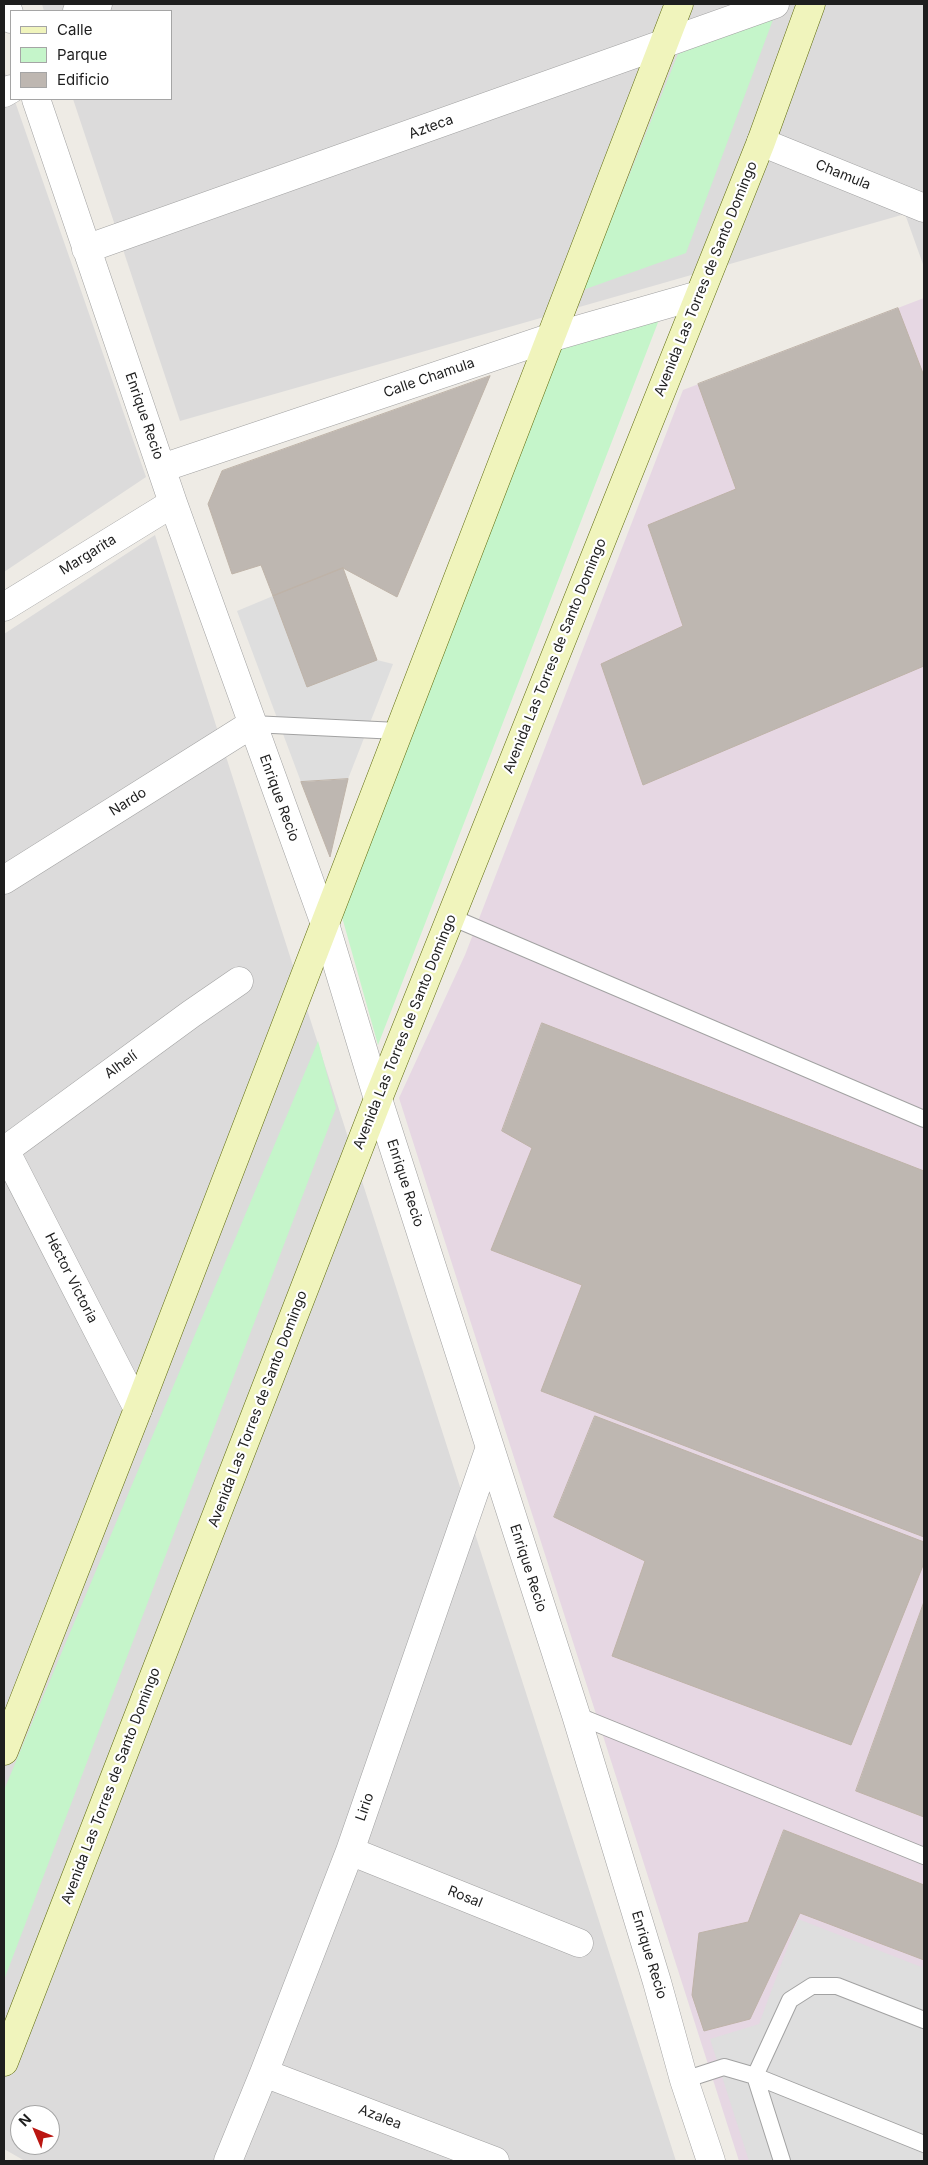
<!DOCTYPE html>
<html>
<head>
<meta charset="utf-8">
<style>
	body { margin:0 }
	#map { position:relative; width:928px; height:2165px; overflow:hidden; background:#eeebe5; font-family:Inter,sans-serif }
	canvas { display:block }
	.frame { position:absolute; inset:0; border:5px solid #1e1e1e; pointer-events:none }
	.legend { position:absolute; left:10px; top:10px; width:162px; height:90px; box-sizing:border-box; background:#fff; border:1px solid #a5a5a5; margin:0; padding:6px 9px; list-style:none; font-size:15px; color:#1e1e1e }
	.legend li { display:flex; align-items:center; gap:10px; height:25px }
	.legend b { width:25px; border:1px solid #a5a5a5 }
	.north { position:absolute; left:10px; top:2105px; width:50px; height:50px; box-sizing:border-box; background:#fff; border:1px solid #a5a5a5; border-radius:50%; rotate:315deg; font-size:14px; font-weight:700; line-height:20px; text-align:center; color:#1e1e1e }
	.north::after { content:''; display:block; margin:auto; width:18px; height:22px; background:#bb1611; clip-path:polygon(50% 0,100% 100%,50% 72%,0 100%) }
</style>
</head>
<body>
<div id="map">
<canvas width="928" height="2165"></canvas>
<div class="frame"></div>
<ul class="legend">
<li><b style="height:6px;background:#f0f4bc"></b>Calle</li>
<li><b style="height:14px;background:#c5f5ca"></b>Parque</li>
<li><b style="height:14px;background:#beb7b1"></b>Edificio</li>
</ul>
<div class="north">N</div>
</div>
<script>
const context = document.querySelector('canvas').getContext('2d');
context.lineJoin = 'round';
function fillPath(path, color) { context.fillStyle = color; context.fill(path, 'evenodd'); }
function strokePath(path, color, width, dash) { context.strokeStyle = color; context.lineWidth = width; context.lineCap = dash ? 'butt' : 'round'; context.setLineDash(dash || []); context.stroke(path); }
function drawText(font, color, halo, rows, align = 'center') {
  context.font = font + ' Inter,sans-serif'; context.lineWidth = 4.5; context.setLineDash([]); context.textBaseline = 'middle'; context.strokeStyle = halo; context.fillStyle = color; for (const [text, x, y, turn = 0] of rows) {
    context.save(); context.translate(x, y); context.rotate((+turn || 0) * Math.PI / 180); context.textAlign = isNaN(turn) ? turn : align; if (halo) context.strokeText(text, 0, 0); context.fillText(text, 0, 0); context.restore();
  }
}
const residential = new Path2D(`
	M 42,4 L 924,4 L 924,267 L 905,214 L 180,421 L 73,99 L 171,99 L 171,11 L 44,11 Z
	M 4,70 L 146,477 L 4,572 Z
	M 155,535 L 676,2161 L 25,2161 L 4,2149 L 4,634 ZM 20,2115 L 50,2115 L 50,2145 L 20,2145 Z`);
const industrial = new Path2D(`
	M 924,298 L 924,2161 L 739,2161 L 399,1098 L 465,955 L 683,390 Z`);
const park = new Path2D(`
	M 774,17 L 686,253 L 583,290 L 678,54 Z
	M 664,307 L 378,1045 L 342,917 L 560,340 Z
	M 318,1041 L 336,1108 L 4,1980 L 4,1790 Z`);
const parking = new Path2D(`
	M 273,596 L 377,660 L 393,664 L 348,779 L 301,782 L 237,611 Z
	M 798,1919 L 924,1968 L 924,2161 L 749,2161 L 710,2039 L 759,2024 Z`);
const building = new Path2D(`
	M 898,308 L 924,376 L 924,666 L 643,785 L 601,664 L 683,626 L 648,525 L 736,489 L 698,384 Z
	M 490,376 L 397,597 L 343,568 L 273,596 L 261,565 L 232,574 L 208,504 L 222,471 Z
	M 343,568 L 377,660 L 307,687 L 273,596 Z
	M 348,779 L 330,857 L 301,782 Z
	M 542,1023 L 924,1171 L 924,1537 L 541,1391 L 582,1285 L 491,1250 L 532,1148 L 502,1131 Z
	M 595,1416 L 924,1542 L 924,1563 L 851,1745 L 612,1656 L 645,1561 L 554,1517 Z
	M 924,1602 L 924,1817 L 856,1791 Z
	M 784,1830 L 924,1885 L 924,1960 L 800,1913 L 750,2019 L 704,2031 L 692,1995 L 699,1933 L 748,1922 Z`);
const lane = new Path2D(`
	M 252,724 L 398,731
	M 451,917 L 924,1119
	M 576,1715 L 924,1856
	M 684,2080 L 724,2067 L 755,2076 L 924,2144
	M 782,2161 L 755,2076 L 790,2000 L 812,1986 L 837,1986 L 924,2020`);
const street = new Path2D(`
	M 6,4 L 11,19
	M 77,11 L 98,4
	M 4,93 L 11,89
	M 36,99 L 173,503 L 325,924 L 378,1099 L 576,1715 L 657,1982 L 684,2080 L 711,2161
	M 761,142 L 924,208
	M 86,249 L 775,4
	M 162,468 L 549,338 L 699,295
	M 4,607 L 173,503
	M 4,880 L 252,724
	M 4,1148 L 138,1409
	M 4,1151 L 191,1014 L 239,981
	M 350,1851 L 579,1943
	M 264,2073 L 495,2161
	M 228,2161 L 264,2073 L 350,1851 L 490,1447`);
const secondary = new Path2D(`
	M 4,1751 L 138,1409 L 679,4
	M 4,2062 L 378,1099 L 761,142 L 811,4`);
const streetNames = [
	["Azteca",431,127,-20],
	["Chamula",843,175,22],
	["Avenida Las Torres de Santo Domingo",706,279,-68],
	["Calle Chamula",429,378,-19],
	["Enrique Recio",144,416,71],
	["Margarita",88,555,-32],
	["Avenida Las Torres de Santo Domingo",555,656,-68],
	["Enrique Recio",279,798,70],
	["Nardo",128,802,-32],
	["Avenida Las Torres de Santo Domingo",405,1032,-68],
	["Alhelí",121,1065,-36],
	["Enrique Recio",405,1183,72],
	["Héctor Victoria",71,1278,63],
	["Avenida Las Torres de Santo Domingo",258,1409,-69],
	["Enrique Recio",528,1568,72],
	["Avenida Las Torres de Santo Domingo",111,1786,-69],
	["Lirio",365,1807,-71],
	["Rosal",465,1897,22],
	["Enrique Recio",649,1955,73],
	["Azalea",380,2117,21]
];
fillPath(residential, '#dcdbdb');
fillPath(industrial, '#e6d7e3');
fillPath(park, '#c5f5ca');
fillPath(parking, '#dedede');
fillPath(building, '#beb7b1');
strokePath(building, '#beb3a8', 1);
strokePath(lane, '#a2a2a2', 18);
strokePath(street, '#a2a2a2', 29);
strokePath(secondary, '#5f6c0e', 29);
strokePath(lane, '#fff', 16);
strokePath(street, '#fff', 28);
strokePath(secondary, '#f0f4bc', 28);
drawText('14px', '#1e1e1e', '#fff', streetNames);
</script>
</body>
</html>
